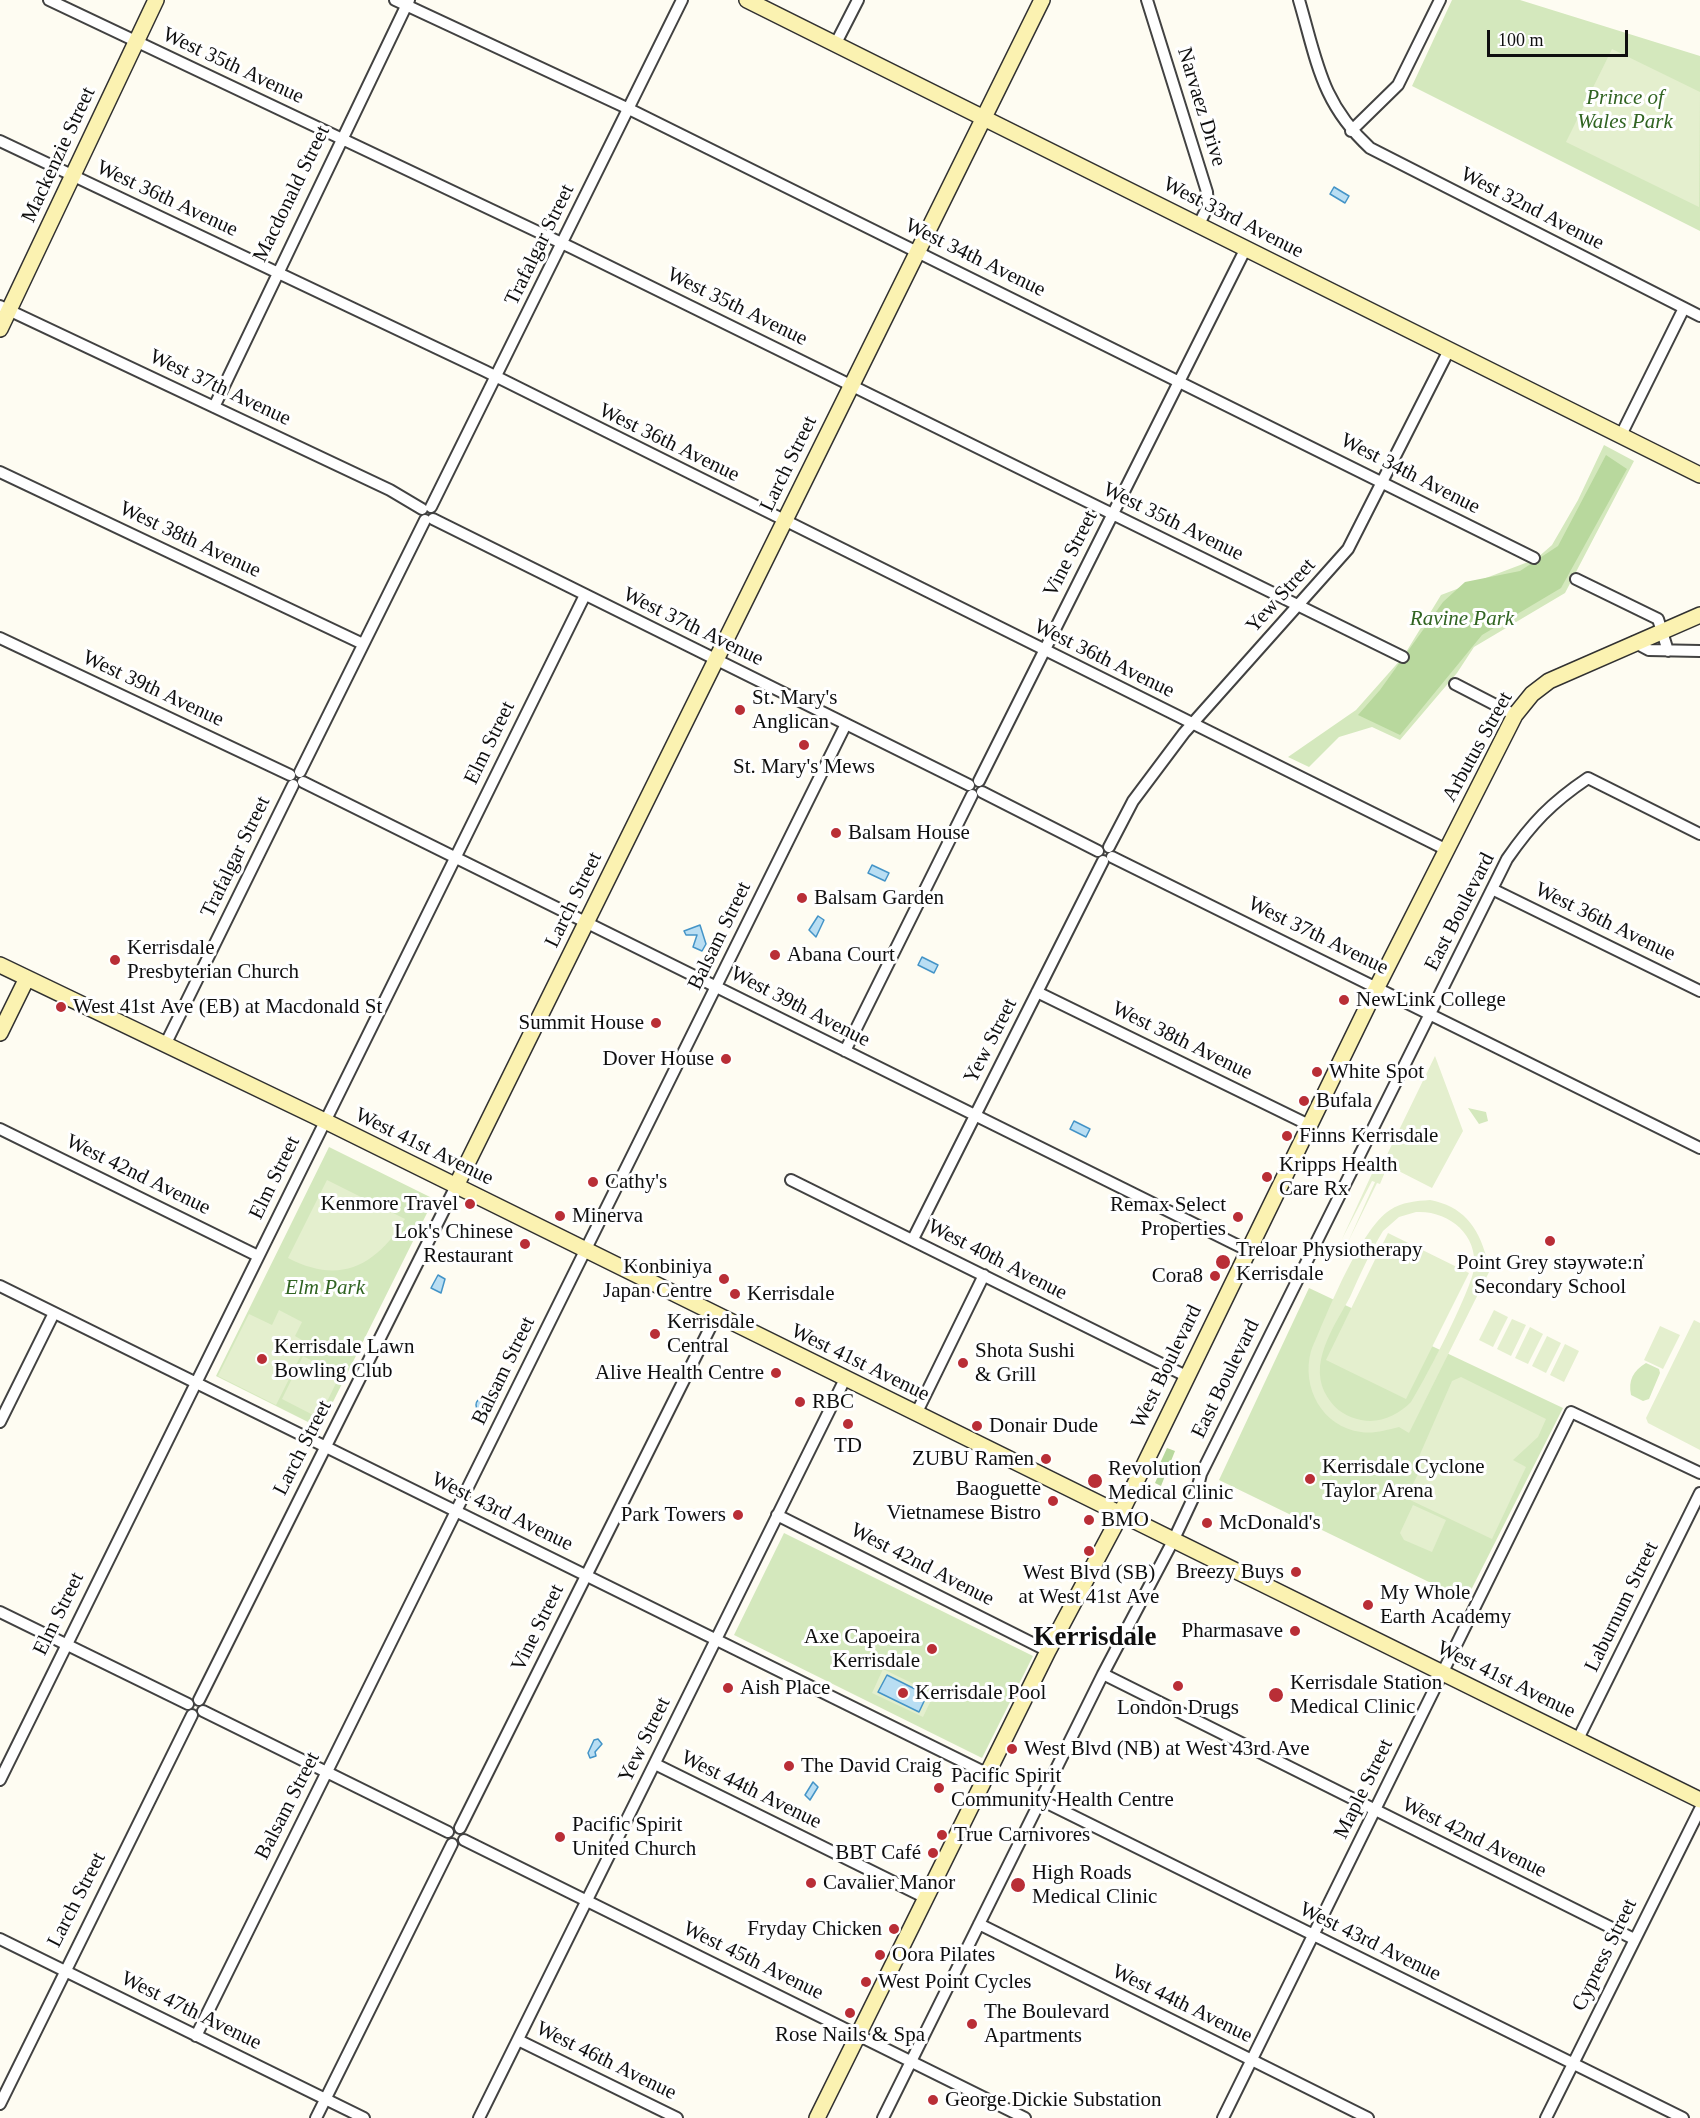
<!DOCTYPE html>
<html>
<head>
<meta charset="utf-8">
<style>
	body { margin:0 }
	#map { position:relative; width:1700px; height:2118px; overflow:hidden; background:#fefcf2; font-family:Georgia,serif }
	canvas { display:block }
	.scale { position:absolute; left:1487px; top:30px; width:141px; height:27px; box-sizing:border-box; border:3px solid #0f0f0f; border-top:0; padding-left:8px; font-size:18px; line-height:21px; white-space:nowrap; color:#0f0f0f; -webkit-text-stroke:4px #fff; paint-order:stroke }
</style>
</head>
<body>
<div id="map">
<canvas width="1700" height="2118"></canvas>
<div class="scale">100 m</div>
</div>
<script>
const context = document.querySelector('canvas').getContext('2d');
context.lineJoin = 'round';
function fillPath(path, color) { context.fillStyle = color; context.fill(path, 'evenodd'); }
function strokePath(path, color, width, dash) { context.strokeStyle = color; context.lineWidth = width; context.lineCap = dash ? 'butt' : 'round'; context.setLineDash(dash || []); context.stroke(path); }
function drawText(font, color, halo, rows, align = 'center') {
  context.font = font + ' Georgia,serif'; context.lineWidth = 6; context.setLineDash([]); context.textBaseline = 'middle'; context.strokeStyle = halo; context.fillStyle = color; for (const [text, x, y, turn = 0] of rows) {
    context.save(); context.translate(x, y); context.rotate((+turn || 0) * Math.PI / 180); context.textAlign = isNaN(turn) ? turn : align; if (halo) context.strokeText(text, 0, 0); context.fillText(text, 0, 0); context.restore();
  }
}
const green = new Path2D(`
	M 1452,0 L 1520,0 L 1700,56 L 1700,231 L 1412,86 Z
	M 1604,445 L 1634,461 L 1565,593 L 1474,647 L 1457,673 L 1400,740 L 1372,727 L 1339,737 L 1309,767 L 1288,757 L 1356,710 L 1403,657 L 1441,595 L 1536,559 L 1552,545 L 1578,500 Z
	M 1468,1108 L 1486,1112 L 1488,1121 L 1479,1124 Z
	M 329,1147 L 434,1199 L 320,1428 L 216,1376 Z
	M 1309,1288 L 1563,1408 L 1466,1600 L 1219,1480 Z
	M 1646,1363 L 1659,1369 L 1660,1373 L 1649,1399 L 1643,1401 L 1631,1395 C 1628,1380 1633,1371 1646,1363 Z
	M 784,1533 L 1033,1656 L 982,1758 L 734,1635 Z`);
const forest = new Path2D(`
	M 1606,455 L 1627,469 L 1561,588 L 1482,635 L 1400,735 L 1358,715 L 1380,690 L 1443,602 L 1465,582 L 1520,571 L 1558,546 Z
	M 1167,1448 L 1175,1451 L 1161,1486 L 1155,1483 L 1159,1474 L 1156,1472 Z`);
const pitch = new Path2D(`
	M 1612,49 L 1700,92 L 1699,207 L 1566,142 Z
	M 1435,1056 L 1463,1131 L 1432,1188 L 1383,1163 Z
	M 1375,1167 L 1385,1172 L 1380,1184 L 1377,1183 L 1348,1242 L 1375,1182 L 1372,1181 L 1342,1239 Z
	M 327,1180 L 405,1219 C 376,1266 340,1285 288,1258 Z
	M 1430,1200 C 1462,1206 1478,1226 1486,1256 L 1495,1260 L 1409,1433 L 1399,1427 C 1386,1430 1374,1434 1361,1432 C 1322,1427 1301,1387 1311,1351 C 1326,1316 1360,1229 1390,1210 C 1402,1202 1416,1201 1430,1200 ZM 1416,1212 C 1448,1210 1478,1234 1474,1268 C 1472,1289 1424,1382 1411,1402 C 1398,1415 1380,1424 1361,1420 C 1348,1417 1336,1411 1328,1398 C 1306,1365 1334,1327 1350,1297 C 1360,1275 1370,1252 1383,1231 L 1399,1217 Z
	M 1388,1233 L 1469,1273 L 1406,1399 L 1326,1360 Z
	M 279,1310 L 302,1322 L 295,1336 L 307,1343 L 276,1405 L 218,1376 L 249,1314 L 272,1325 Z
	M 1494,1310 L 1508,1317 L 1493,1347 L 1479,1340 Z
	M 1512,1319 L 1526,1325 L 1511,1356 L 1497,1349 Z
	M 1694,1320 L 1700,1323 L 1700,1450 L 1648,1423 L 1646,1418 Z
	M 1660,1326 L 1680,1335 L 1663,1369 L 1644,1360 Z
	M 1530,1327 L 1543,1334 L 1528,1364 L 1515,1358 Z
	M 1547,1336 L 1561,1343 L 1546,1373 L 1532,1366 Z
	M 1565,1344 L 1579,1351 L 1564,1382 L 1550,1375 Z
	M 303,1356 L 340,1375 L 319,1418 L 282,1399 Z
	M 1461,1377 L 1546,1419 L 1538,1437 L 1513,1460 L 1526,1467 L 1492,1539 L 1406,1498 L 1420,1470 L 1414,1468 L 1452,1381 Z
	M 1413,1505 L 1446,1520 L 1432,1552 L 1404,1540 L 1400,1533 Z
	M 883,1669 L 934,1694 L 923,1717 L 872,1693 Z`);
const water = new Path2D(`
	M 1334,187 L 1349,196 L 1345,203 L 1330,194 Z
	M 872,865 L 889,873 L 885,881 L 868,873 Z
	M 818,916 L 824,920 L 816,937 L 809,930 Z
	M 700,925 L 706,944 L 702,951 L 693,947 L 697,935 L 686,935 L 684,931 Z
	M 922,957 L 938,965 L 934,973 L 918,965 Z
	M 1074,1121 L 1090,1129 L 1086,1137 L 1070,1129 Z
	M 438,1275 L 445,1279 L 441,1293 L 431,1288 Z
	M476 1405a7 7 0 1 1 14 0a7 7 0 1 1-14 0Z
	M 887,1675 L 927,1695 L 919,1712 L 878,1692 Z
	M 598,1739 L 602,1744 L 595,1752 L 596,1756 L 590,1758 L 588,1753 L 594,1740 Z
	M 813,1782 L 818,1787 L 810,1800 L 805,1795 Z`);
const street = new Path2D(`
	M 49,0 L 572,248 L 1403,657
	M 395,0 L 629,109 L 1534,558
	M 1147,0 L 1207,192 L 1208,206 L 1199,224
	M 1299,0 C 1317,61 1321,103 1370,148 L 1700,316
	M 836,43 L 858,0
	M 1351,131 L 1398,85 L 1440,0
	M 0,141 L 485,371 L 1447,850
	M 0,306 L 390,490 L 422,509
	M 214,407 L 409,0
	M 1621,435 L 1684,308
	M 0,472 L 363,644
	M 431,507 L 682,0
	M 433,519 L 969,785
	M 1576,579 L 1658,619 L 1668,651
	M 0,638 L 290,775
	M 1634,642 L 1649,650 L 1700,651
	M 1455,684 L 1515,715
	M 300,772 L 425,520
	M 979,781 L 1246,248
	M 303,782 L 1247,1250
	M 982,792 L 1098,851
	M 1109,847 L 1133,801 L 1184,733 L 1348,549 L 1449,350
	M 1112,857 L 1700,1148
	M 1492,889 L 1700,991
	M 1037,992 L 1309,1125
	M 166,1043 L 293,785
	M 845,1051 L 972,795
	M 0,1129 L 258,1256
	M 791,1180 L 1186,1376
	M 913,1239 L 1103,861
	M 0,1286 L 988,1774
	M 916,1414 L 984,1275
	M 0,1422 L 54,1313
	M 777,1515 L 1048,1651
	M 0,1612 L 188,1704
	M 1103,1674 L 1634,1939
	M 199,1700 L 456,1186
	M 203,1711 L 448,1832
	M 1578,1739 L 1700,1493
	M 655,1764 L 926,1898
	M 0,1780 L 585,595
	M 1041,1800 L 1683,2118
	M 460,1828 L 716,1316
	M 464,1840 L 1025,2118
	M 979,1924 L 1368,2118
	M 0,1939 L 364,2118
	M 196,2036 L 846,724
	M 518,2040 L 677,2118
	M 0,2104 L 192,1715
	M 316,2118 L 452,1844
	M 479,2118 L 845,1379
	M 883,2118 L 1103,1674 L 1174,1539 L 1197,1490 L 1201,1474 L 1507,859 C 1532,823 1551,803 1588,778 L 1700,834
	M 1223,2118 L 1571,1412 L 1700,1473
	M 1546,2118 L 1700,1809`);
const secondary = new Path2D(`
	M 747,0 L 1700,475
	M 0,329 L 156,0
	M 0,965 L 325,1121 L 1700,1800
	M 0,1033 L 27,978
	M 456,1186 L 1042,0
	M 817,2118 L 1048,1651 L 1114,1527 L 1372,997 L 1515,715 L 1532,694 L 1549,681 L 1700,615`);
const markers = [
	[740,710,6,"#b92e36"],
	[804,745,6,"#b92e36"],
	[836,833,6,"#b92e36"],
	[802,898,6,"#b92e36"],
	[775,955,6,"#b92e36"],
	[115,960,6,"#b92e36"],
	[1344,1000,6,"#b92e36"],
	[61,1007,6,"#b92e36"],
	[656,1023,6,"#b92e36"],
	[726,1059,6,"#b92e36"],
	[1317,1072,6,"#b92e36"],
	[1304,1101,6,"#b92e36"],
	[1287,1136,6,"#b92e36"],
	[1267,1177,6,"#b92e36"],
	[593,1182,6,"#b92e36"],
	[470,1204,6,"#b92e36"],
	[560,1216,6,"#b92e36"],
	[1238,1217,6,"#b92e36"],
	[1550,1241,6,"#b92e36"],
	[525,1244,6,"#b92e36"],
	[1223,1262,8,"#b92e36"],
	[1215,1276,6,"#b92e36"],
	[724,1279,6,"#b92e36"],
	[735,1294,6,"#b92e36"],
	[655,1334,6,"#b92e36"],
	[262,1359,6,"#b92e36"],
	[963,1363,6,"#b92e36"],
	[776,1373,6,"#b92e36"],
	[800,1402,6,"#b92e36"],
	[848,1424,6,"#b92e36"],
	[977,1426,6,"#b92e36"],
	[1046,1459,6,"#b92e36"],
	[1310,1479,6,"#b92e36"],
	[1095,1481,8,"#b92e36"],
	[1053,1501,6,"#b92e36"],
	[738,1515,6,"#b92e36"],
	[1089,1520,6,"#b92e36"],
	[1207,1523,6,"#b92e36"],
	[1089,1551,6,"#b92e36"],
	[1296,1572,6,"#b92e36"],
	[1368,1605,6,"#b92e36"],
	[1295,1631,6,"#b92e36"],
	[932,1649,6,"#b92e36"],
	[1178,1686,6,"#b92e36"],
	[728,1688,6,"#b92e36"],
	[903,1693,6,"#b92e36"],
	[1276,1695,8,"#b92e36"],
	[1012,1749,6,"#b92e36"],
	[789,1766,6,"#b92e36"],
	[939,1788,6,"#b92e36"],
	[942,1835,6,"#b92e36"],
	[560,1837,6,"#b92e36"],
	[933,1853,6,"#b92e36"],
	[811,1883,6,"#b92e36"],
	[1018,1885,8,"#b92e36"],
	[894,1929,6,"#b92e36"],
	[880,1955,6,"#b92e36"],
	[866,1982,6,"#b92e36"],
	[850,2013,6,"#b92e36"],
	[972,2024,6,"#b92e36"],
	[933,2100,6,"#b92e36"]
];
const streetNames = [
	["West 35th Avenue",233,66,25],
	["Narvaez Drive",1201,107,73],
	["Mackenzie Street",59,155,-65],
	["Macdonald Street",292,194,-64],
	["West 36th Avenue",167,199,25],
	["West 32nd Avenue",1532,209,27],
	["West 33rd Avenue",1233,218,27],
	["Trafalgar Street",540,245,-64],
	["West 34th Avenue",975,258,26],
	["West 35th Avenue",737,307,26],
	["West 37th Avenue",220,388,25],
	["West 36th Avenue",669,443,26],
	["Larch Street",789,464,-64],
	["West 34th Avenue",1410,474,27],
	["West 35th Avenue",1173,522,26],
	["West 38th Avenue",190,540,25],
	["Vine Street",1071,554,-63],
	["Yew Street",1281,596,-48],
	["West 37th Avenue",693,627,26],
	["West 36th Avenue",1104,659,26],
	["West 39th Avenue",153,689,25],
	["Elm Street",490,743,-64],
	["Arbutus Street",1478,747,-61],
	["Trafalgar Street",236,857,-64],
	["Larch Street",574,900,-64],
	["East Boulevard",1460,912,-63],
	["West 36th Avenue",1605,922,26],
	["Balsam Street",720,936,-64],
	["West 37th Avenue",1318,936,26],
	["West 39th Avenue",800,1007,27],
	["Yew Street",991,1041,-63],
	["West 38th Avenue",1182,1041,26],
	["West 41st Avenue",424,1147,26],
	["West 42nd Avenue",138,1175,26],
	["Elm Street",275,1178,-64],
	["West 40th Avenue",997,1260,27],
	["West 41st Avenue",860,1363,26],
	["West Boulevard",1167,1367,-64],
	["Balsam Street",504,1371,-64],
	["East Boulevard",1226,1379,-64],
	["Larch Street",303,1448,-63],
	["West 43rd Avenue",502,1512,26],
	["West 42nd Avenue",922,1565,27],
	["Laburnum Street",1622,1607,-64],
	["Elm Street",59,1614,-64],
	["Vine Street",538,1628,-64],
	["West 41st Avenue",1506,1680,26],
	["Yew Street",645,1740,-64],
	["Maple Street",1364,1789,-64],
	["West 44th Avenue",751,1790,26],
	["Balsam Street",288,1806,-63],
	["West 42nd Avenue",1474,1838,26],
	["Larch Street",77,1900,-63],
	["West 43rd Avenue",1370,1942,26],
	["Cypress Street",1605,1955,-64],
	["West 45th Avenue",753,1961,26],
	["West 44th Avenue",1182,2004,26],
	["West 47th Avenue",191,2011,26],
	["West 46th Avenue",606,2061,26]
];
const parkNames = [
	["Prince of",1625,98],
	["Wales Park",1625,122],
	["Ravine Park",1462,619],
	["Elm Park",325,1288]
];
const poiNames = [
	["St. Mary's",752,698],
	["Anglican",752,722],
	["St. Mary's Mews",804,767,"center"],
	["Balsam House",848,833],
	["Balsam Garden",814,898],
	["Kerrisdale",127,948],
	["Presbyterian Church",127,972],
	["Abana Court",787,955],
	["NewLink College",1356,1000],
	["West 41st Ave (EB) at Macdonald St",73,1007],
	["Summit House",644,1023,"right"],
	["Dover House",714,1059,"right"],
	["White Spot",1329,1072],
	["Bufala",1316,1101],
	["Finns Kerrisdale",1299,1136],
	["Kripps Health",1279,1165],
	["Care Rx",1279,1189],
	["Cathy's",605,1182],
	["Kenmore Travel",458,1204,"right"],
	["Remax Select",1226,1205,"right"],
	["Properties",1226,1229,"right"],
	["Minerva",572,1216],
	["Lok's Chinese",513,1232,"right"],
	["Restaurant",513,1256,"right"],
	["Treloar Physiotherapy",1236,1250],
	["Kerrisdale",1236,1274],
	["Point Grey stəywəte:n̓",1550,1263,"center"],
	["Secondary School",1550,1287,"center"],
	["Konbiniya",712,1267,"right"],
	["Japan Centre",712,1291,"right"],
	["Cora8",1203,1276,"right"],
	["Kerrisdale",747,1294],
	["Kerrisdale",667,1322],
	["Central",667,1346],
	["Kerrisdale Lawn",274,1347],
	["Bowling Club",274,1371],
	["Shota Sushi",975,1351],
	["& Grill",975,1375],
	["Alive Health Centre",764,1373,"right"],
	["RBC",812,1402],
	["Donair Dude",989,1426],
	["TD",848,1446,"center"],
	["ZUBU Ramen",1034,1459,"right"],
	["Kerrisdale Cyclone",1322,1467],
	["Taylor Arena",1322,1491],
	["Revolution",1108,1469],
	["Medical Clinic",1108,1493],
	["Baoguette",1041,1489,"right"],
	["Vietnamese Bistro",1041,1513,"right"],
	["Park Towers",726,1515,"right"],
	["BMO",1101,1520],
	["McDonald's",1219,1523],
	["Breezy Buys",1284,1572,"right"],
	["West Blvd (SB)",1089,1573,"center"],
	["at West 41st Ave",1089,1597,"center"],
	["My Whole",1380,1593],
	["Earth Academy",1380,1617],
	["Pharmasave",1283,1631,"right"],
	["Axe Capoeira",920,1637,"right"],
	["Kerrisdale",920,1661,"right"],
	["Kerrisdale Station",1290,1683],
	["Medical Clinic",1290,1707],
	["Aish Place",740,1688],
	["Kerrisdale Pool",915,1693],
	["London Drugs",1178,1708,"center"],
	["West Blvd (NB) at West 43rd Ave",1024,1749],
	["The David Craig",801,1766],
	["Pacific Spirit",951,1776],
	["Community Health Centre",951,1800],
	["Pacific Spirit",572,1825],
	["United Church",572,1849],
	["True Carnivores",954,1835],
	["BBT Café",921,1853,"right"],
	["High Roads",1032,1873],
	["Medical Clinic",1032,1897],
	["Cavalier Manor",823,1883],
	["Fryday Chicken",882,1929,"right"],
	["Oora Pilates",892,1955],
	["West Point Cycles",878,1982],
	["The Boulevard",984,2012],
	["Apartments",984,2036],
	["Rose Nails & Spa",850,2035,"center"],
	["George Dickie Substation",945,2100]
];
const districtNames = [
	["Kerrisdale",1095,1638]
];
fillPath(green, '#d4e8bd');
fillPath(forest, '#b8d89d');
fillPath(pitch, '#e4efce');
fillPath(water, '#b9def3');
strokePath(water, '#4494c7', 1.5);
strokePath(street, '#424242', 14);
strokePath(secondary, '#313131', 18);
strokePath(street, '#fff', 10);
strokePath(secondary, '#fbf2b1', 15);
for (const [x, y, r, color] of markers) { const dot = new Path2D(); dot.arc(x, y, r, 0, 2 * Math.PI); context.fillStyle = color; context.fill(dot); strokePath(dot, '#fff', 2); }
drawText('21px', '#0f0f0f', '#fff', streetNames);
drawText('italic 21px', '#316422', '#fff', parkNames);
drawText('21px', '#0f0f0f', '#fff', poiNames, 'left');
drawText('bold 27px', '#0f0f0f', '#fff', districtNames);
</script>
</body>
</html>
